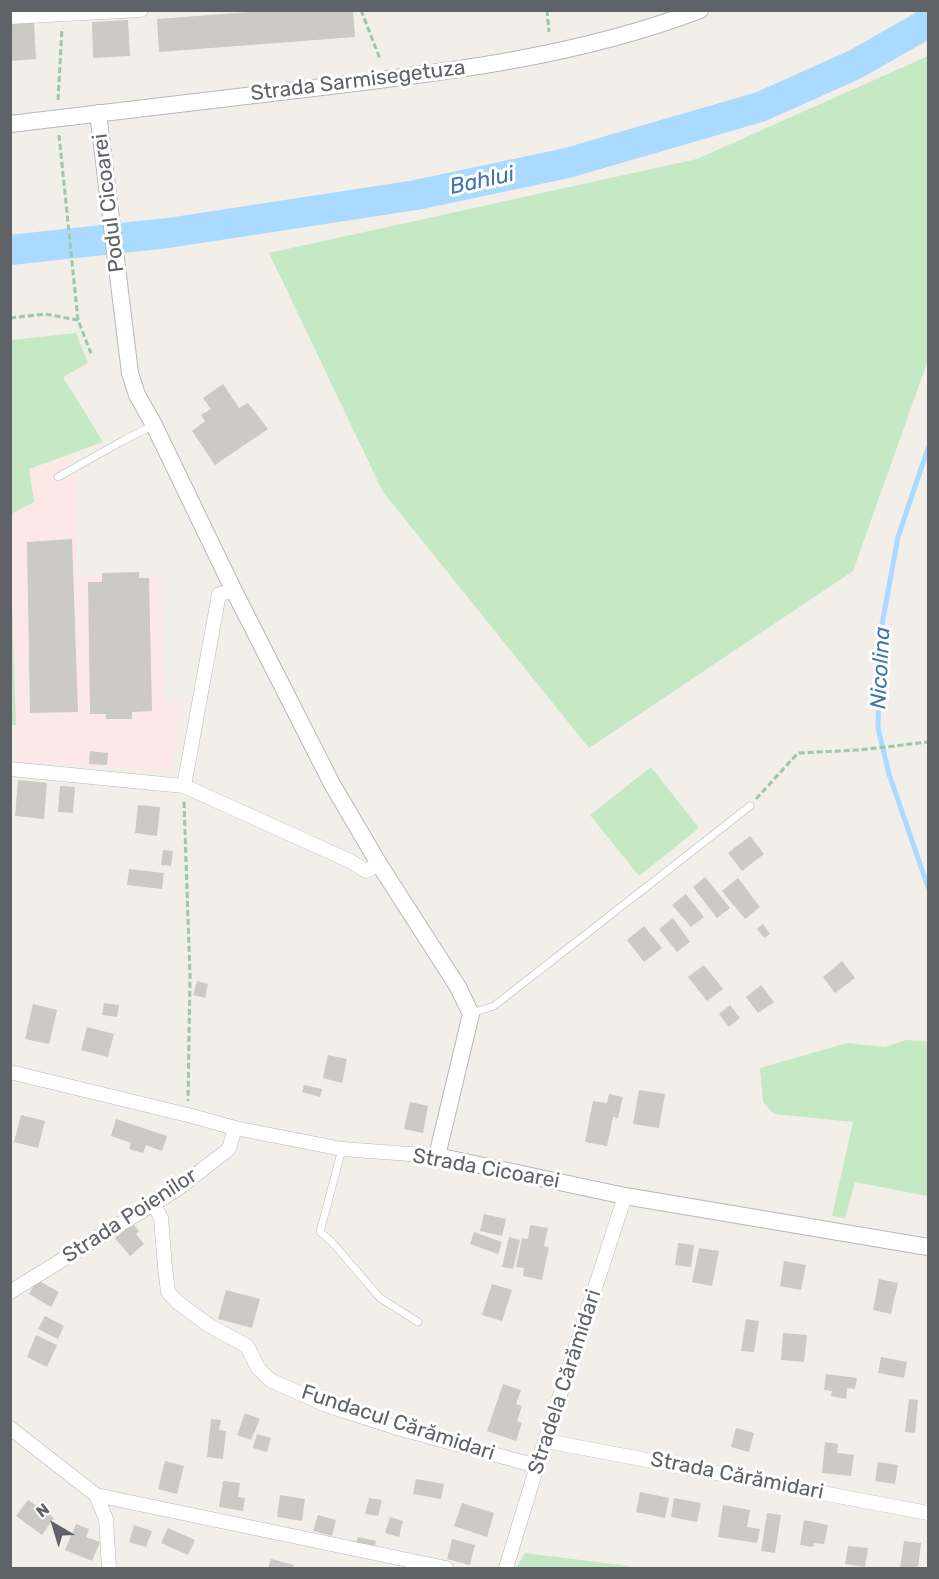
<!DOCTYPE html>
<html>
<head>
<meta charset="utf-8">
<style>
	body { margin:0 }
	#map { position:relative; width:939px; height:1579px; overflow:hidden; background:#f1efe8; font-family:Rubik,sans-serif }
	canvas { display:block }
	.frame { position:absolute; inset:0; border:12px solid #5f6368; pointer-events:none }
	.north { position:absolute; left:24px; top:1495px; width:60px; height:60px; -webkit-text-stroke:4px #fff; paint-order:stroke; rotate:322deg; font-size:16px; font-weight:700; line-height:24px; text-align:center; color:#5f6368 }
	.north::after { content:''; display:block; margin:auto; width:21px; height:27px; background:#5f6368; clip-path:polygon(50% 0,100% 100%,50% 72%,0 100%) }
</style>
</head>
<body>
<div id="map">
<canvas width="939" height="1579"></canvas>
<div class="frame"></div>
<div class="north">N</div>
</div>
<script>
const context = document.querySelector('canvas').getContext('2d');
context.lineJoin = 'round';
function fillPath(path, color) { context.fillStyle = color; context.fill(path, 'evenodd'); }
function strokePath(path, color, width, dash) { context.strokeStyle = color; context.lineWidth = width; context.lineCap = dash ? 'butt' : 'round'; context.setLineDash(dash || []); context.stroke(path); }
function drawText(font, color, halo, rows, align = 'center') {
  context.font = font + ' Rubik,sans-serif'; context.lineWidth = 6; context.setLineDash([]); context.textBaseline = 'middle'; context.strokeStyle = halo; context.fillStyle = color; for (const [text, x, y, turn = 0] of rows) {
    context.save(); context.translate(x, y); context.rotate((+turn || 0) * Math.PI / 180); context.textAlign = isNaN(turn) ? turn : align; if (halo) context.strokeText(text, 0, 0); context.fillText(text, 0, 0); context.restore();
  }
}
const medical = new Path2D(`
	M 73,454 L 78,477 L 77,577 L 161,575 L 165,701 L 184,701 L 170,771 L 17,761 L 11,574 L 10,514 L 34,502 L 29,470 Z`);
const green = new Path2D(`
	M 928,56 L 928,360 L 853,571 L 589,748 L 383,492 L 269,253 L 697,159 Z
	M 76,333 L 88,363 L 63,377 L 103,442 L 29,469 L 34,502 L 11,514 L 11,340 Z
	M 11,575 L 16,725 L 10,725 Z
	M 651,767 L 699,828 L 639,876 L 590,815 Z
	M 906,1040 L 925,1041 L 928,1044 L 928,1196 L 855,1182 L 845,1218 L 832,1216 L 853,1122 L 774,1114 L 763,1102 L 760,1068 L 847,1043 L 885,1047 Z
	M 525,1553 L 621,1565 L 637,1568 L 516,1568 Z`);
const stream = new Path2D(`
	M 928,448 L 898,537 L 880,635 L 878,728 L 889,774 L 928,887`);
const river = new Path2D(`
	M 10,250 L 168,233 L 416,195 L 567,163 L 760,107 L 854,65 L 928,23`);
const building = new Path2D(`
	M 275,10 L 353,10 L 355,37 L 159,52 L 157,19 Z
	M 128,20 L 130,56 L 93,58 L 92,22 Z
	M 34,22 L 36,59 L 10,61 L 10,23 Z
	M 223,384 L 239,408 L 248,403 L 268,429 L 215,465 L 192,431 L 205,421 L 201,415 L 211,409 L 203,398 Z
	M 72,539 L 78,712 L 30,713 L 27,542 Z
	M 139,572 L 139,578 L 149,578 L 152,711 L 132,712 L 132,719 L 106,719 L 106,714 L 90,714 L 88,582 L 102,582 L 102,573 Z
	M 90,751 L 108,753 L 107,765 L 89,764 Z
	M 18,780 L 47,783 L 44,819 L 15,816 Z
	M 60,786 L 75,787 L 73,813 L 58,812 Z
	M 138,805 L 160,807 L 157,836 L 135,833 Z
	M 750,836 L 764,854 L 742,871 L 728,853 Z
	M 163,850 L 173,851 L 171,866 L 161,865 Z
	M 129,869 L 164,873 L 162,889 L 127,885 Z
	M 705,877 L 730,908 L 717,918 L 693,887 Z
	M 738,878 L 760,907 L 745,919 L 722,891 Z
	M 686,894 L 704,917 L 691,927 L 672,905 Z
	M 673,918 L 690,942 L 677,952 L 659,929 Z
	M 763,924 L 770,934 L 764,938 L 757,929 Z
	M 644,926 L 662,948 L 644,962 L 627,940 Z
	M 842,961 L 855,978 L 835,993 L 823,977 Z
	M 704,965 L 723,989 L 707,1001 L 688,977 Z
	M 197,981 L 208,984 L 205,998 L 193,995 Z
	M 761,985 L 774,1002 L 758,1013 L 746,997 Z
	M 104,1003 L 119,1005 L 117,1017 L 102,1015 Z
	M 33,1004 L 57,1010 L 49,1044 L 25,1039 Z
	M 730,1005 L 740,1018 L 729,1027 L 719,1014 Z
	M 87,1027 L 114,1034 L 108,1057 L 81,1050 Z
	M 328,1055 L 347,1059 L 342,1083 L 323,1078 Z
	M 304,1085 L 322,1089 L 320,1097 L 302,1092 Z
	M 639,1090 L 665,1094 L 659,1128 L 633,1124 Z
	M 609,1094 L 623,1097 L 618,1118 L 613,1117 L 607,1146 L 585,1142 L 593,1101 L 607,1103 Z
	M 410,1102 L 428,1106 L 423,1133 L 404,1129 Z
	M 21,1115 L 45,1121 L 38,1148 L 14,1142 Z
	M 116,1119 L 167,1136 L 162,1151 L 146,1145 L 143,1153 L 129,1149 L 131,1143 L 111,1136 Z
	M 484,1214 L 506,1219 L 502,1236 L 480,1231 Z
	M 133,1224 L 139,1231 L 136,1234 L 144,1244 L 130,1256 L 115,1238 Z
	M 530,1225 L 548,1228 L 544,1246 L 549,1247 L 542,1280 L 523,1276 L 524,1268 L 516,1267 L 522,1238 L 528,1239 Z
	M 474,1232 L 502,1242 L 498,1254 L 470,1244 Z
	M 509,1237 L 520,1240 L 513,1269 L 502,1267 Z
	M 678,1243 L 694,1245 L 691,1267 L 675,1265 Z
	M 699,1248 L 719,1251 L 712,1286 L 692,1282 Z
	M 784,1261 L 806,1265 L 801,1290 L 780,1286 Z
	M 879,1279 L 898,1283 L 891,1314 L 873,1310 Z
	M 37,1280 L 59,1292 L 51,1307 L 29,1294 Z
	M 492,1284 L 512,1290 L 502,1321 L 482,1315 Z
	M 226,1290 L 260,1299 L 252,1328 L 218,1319 Z
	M 45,1316 L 64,1326 L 58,1339 L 38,1329 Z
	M 746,1319 L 759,1321 L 754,1352 L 741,1351 Z
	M 783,1333 L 807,1335 L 804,1362 L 781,1360 Z
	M 36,1335 L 57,1345 L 47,1367 L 27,1357 Z
	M 881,1357 L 907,1362 L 904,1378 L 878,1373 Z
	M 826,1374 L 857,1378 L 855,1389 L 847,1388 L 846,1399 L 831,1396 L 832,1391 L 824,1390 Z
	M 503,1384 L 521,1390 L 516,1404 L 522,1406 L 517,1421 L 522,1423 L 516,1441 L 487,1431 Z
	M 909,1399 L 918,1400 L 915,1433 L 905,1432 Z
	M 245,1413 L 260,1419 L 251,1440 L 237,1435 Z
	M 211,1419 L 221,1420 L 219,1430 L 226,1431 L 223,1459 L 207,1457 Z
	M 736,1428 L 754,1433 L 749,1452 L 731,1447 Z
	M 257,1434 L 271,1438 L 267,1452 L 253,1448 Z
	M 825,1442 L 838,1444 L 837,1453 L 854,1455 L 851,1476 L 822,1473 Z
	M 165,1461 L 184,1466 L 177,1494 L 158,1489 Z
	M 878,1462 L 898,1465 L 895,1484 L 875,1481 Z
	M 416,1479 L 444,1484 L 441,1499 L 413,1494 Z
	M 223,1481 L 240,1483 L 238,1497 L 245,1498 L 243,1511 L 219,1507 Z
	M 640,1492 L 669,1498 L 665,1518 L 636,1512 Z
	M 280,1495 L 305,1499 L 302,1521 L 277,1517 Z
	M 369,1498 L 382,1500 L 378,1516 L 365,1514 Z
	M 674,1498 L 701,1503 L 697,1522 L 671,1517 Z
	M 28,1500 L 54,1518 L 42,1535 L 16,1516 Z
	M 462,1503 L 494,1513 L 487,1537 L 454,1526 Z
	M 723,1505 L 750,1510 L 747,1527 L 760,1529 L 757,1543 L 718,1537 Z
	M 767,1513 L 781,1515 L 775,1553 L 761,1551 Z
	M 318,1515 L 336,1520 L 332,1536 L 313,1531 Z
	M 390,1517 L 403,1521 L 399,1537 L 385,1533 Z
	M 804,1520 L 828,1525 L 824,1544 L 814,1543 L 813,1547 L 800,1545 Z
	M 76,1524 L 89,1529 L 86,1537 L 100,1542 L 92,1561 L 65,1550 Z
	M 134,1525 L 152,1531 L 146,1547 L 129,1542 Z
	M 168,1528 L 195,1540 L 188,1555 L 161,1543 Z
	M 358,1537 L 376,1541 L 374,1551 L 355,1546 Z
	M 452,1539 L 475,1545 L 470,1565 L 447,1559 Z
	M 904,1541 L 921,1543 L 918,1568 L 900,1568 Z
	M 848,1546 L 868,1548 L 865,1567 L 845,1564 Z
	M 271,1559 L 294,1565 L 293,1568 L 268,1568 Z`);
const path = new Path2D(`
	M 361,10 L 380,59
	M 547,10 L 549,32
	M 58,100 L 62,28
	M 59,135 L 78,320 L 92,356
	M 10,318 L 45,314 L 78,320
	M 756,799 L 798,753 L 860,750 L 928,742
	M 184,802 L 190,976 L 188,1101`);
const service = new Path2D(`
	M 58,477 L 124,440 L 154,425
	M 472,1013 L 494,1006 L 750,806
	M 342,1149 L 320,1232 L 331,1241 L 380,1298 L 418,1322`);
const minor = new Path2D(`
	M 10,17 L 141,10
	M 10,769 L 184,786 L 350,861 L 366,871 L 379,864
	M 184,786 L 219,594 L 234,591
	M 10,1072 L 188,1115 L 235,1128 L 342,1149 L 437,1156
	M 154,1205 L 161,1218 L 165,1267 L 168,1292 L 177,1302 L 210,1326 L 247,1346 L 258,1368 L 270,1380 L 326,1405 L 401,1429 L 537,1466
	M 10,1292 L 176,1190 L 229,1149 L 235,1128
	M 10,1428 L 96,1495 L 446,1568
	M 546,1441 L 928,1513
	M 96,1495 L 106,1519 L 109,1568
	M 506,1568 L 537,1466 L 625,1196`);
const tertiary = new Path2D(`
	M 98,113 L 130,373 L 137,395 L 154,425 L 234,591 L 332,784 L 379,864 L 458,987 L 471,1014 L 437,1156 L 625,1196 L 928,1247
	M 10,124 C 114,111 218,99 322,87 C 449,72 579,56 700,10`);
const streetNames = [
	["Strada Sarmisegetuza",358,81,-7],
	["Podul Cicoarei",109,203,-97],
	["Strada Cicoarei",486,1169,10],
	["Strada Poienilor",130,1216,-33],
	["Stradela Cărămidari",565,1382,-72],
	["Fundacul Cărămidari",398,1423,18],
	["Strada Cărămidari",737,1476,11]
];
const waterNames = [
	["Bahlui",482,181,-12],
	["Nicolina",881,668,-87]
];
fillPath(medical, '#fce8e6');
fillPath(green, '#c5e8c5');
strokePath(stream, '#aadaff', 5);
strokePath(river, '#aadaff', 30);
fillPath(building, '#cccac5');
strokePath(service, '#b5b8bc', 8);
strokePath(minor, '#b5b8bc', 15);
strokePath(tertiary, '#b5b8bc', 18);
strokePath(path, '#9cc7a9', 3, [6, 3]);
strokePath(service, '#fff', 7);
strokePath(minor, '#fff', 14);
strokePath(tertiary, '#fff', 16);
drawText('21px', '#5f6368', '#fff', streetNames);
drawText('italic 22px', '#4174aa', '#fff', waterNames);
</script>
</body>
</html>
